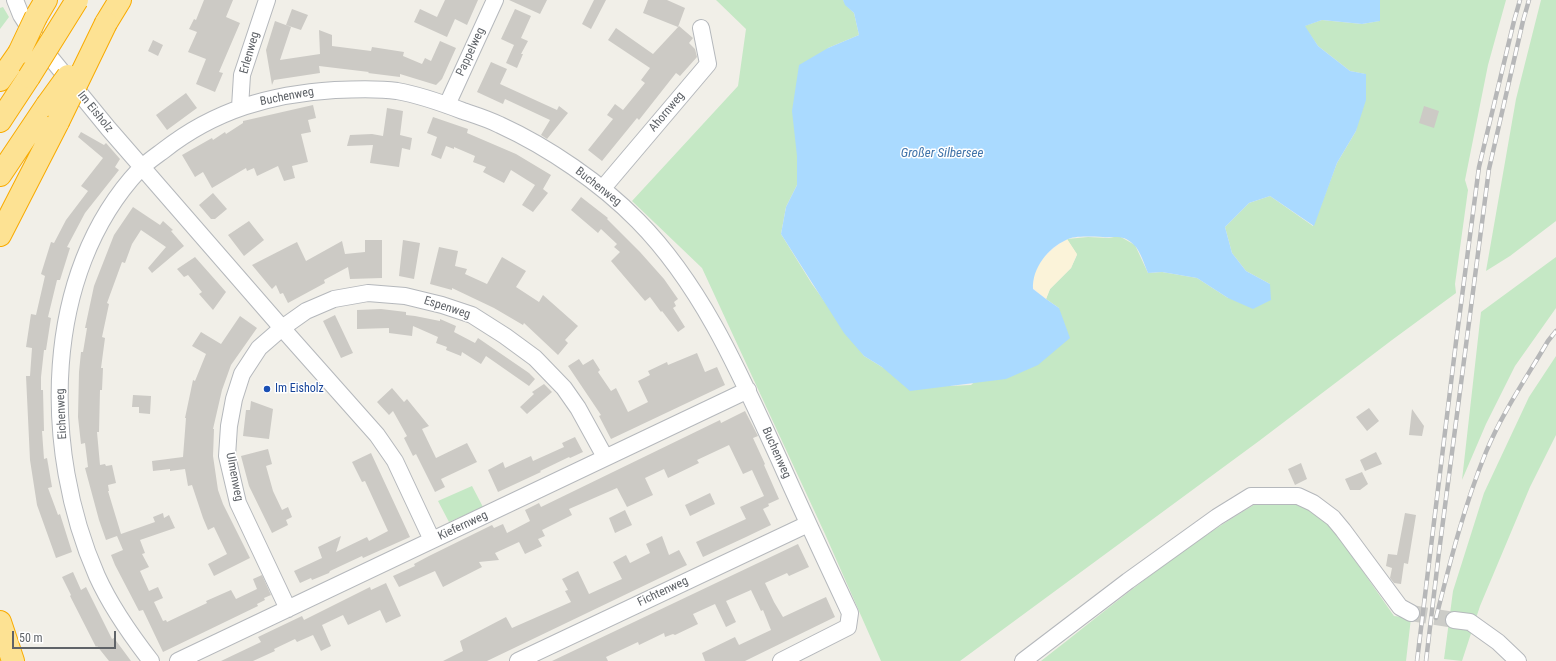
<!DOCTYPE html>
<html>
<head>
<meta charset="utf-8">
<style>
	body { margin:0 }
	#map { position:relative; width:1556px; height:661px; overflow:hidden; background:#f1efe8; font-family:"Roboto Condensed",sans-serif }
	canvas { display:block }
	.scale { position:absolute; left:12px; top:631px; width:104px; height:18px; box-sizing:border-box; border:2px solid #5f6368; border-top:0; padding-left:5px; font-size:12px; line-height:14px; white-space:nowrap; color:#5f6368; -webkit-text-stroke:3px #fff; paint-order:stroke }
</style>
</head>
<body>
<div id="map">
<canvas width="1556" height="661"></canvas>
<div class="scale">50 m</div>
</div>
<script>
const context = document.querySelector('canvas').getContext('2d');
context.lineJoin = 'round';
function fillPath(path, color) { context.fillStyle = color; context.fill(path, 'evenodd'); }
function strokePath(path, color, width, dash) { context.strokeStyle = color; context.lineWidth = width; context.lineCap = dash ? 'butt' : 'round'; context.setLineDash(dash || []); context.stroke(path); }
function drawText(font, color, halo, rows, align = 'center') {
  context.font = font + ' "Roboto Condensed",sans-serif'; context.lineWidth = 3; context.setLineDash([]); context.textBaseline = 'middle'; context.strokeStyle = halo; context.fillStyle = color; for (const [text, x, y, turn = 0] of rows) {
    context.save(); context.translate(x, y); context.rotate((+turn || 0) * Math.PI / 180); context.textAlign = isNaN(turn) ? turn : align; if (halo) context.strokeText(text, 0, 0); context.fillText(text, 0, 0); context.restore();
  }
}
const green = new Path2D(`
	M 716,0 L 843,0 L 846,5 L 854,13 L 859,35 L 828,48 L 797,156 L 797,185 L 786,207 L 781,234 L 812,284 L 864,356 L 882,367 L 949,386 L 971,385 L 1059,308 L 1046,299 L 1050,289 L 1071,268 L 1077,255 L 1067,239 L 1088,237 L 1109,238 L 1119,236 L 1135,245 L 1148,273 L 1162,272 L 1197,278 L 1228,298 L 1270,284 L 1246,271 L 1232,253 L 1225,227 L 1249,203 L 1270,196 L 1313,226 L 1337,163 L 1356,131 L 1365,74 L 1350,71 L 1318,46 L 1304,26 L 1322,20 L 1362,24 L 1379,21 L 1380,0 L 1506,0 L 1488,65 L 1465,180 L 1468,190 L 1455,284 L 1456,293 L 1392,340 L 1259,441 L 960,661 L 881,661 L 825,534 L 702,268 L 632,201 L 738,86 L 746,29 Z
	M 1541,0 L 1556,0 L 1556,221 L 1510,256 L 1486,271 L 1516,99 Z
	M 3,7 L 9,17 L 0,29 L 0,8 Z
	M 1556,257 L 1556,308 L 1515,366 L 1486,424 L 1462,480 L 1481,312 Z
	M 1556,356 L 1556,435 L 1530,487 L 1480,606 L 1462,661 L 1444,659 L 1453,591 L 1484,493 L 1529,397 Z
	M 472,486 L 483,507 L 449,522 L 438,501 Z
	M 1259,502 L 1290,503 L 1307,507 L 1334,530 L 1394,616 L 1411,618 L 1406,661 L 1041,661 C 1111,607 1182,546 1259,502 Z`);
const sand = new Path2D(`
	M 1067,239 L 1077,254 L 1071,268 L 1050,289 L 1046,299 L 1033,288 C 1032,264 1048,252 1067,239 Z`);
const water = new Path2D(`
	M 843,0 L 1380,0 L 1380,21 L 1362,24 L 1322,20 L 1305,26 L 1318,46 L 1350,71 L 1366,74 L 1366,100 L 1356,131 L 1337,163 L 1314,226 L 1270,196 L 1249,203 L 1225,227 L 1232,253 L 1246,271 L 1270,284 L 1271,300 L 1253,309 L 1228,298 L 1197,278 L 1162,272 L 1148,273 C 1145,266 1140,250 1134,245 C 1123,234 1116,238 1103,237 C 1093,237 1075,235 1066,240 C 1048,248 1032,268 1033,289 L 1046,299 L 1059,308 L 1070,338 L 1038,365 L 1006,379 L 910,391 L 882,367 L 864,356 L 844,333 L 781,234 L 786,207 L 797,185 L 797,156 L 792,111 L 799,65 L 828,48 L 859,35 L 854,13 L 845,5 Z`);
const building = new Path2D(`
	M 204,0 L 233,0 L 226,17 L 240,23 L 219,72 L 223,73 L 215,92 L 196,84 L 206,59 L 188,52 L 197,32 L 189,29 L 194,19 L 196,20 Z
	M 445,0 L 478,0 L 467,25 L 455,19 L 447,37 L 414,22 L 420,9 L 437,17 Z
	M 509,0 L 547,0 L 540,14 Z
	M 594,0 L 606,0 L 591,29 L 582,24 Z
	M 648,0 L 667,0 L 685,8 L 678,27 L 643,13 Z
	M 292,9 L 308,15 L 301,30 L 286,25 Z
	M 515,9 L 531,16 L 521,38 L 528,41 L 521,54 L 523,54 L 517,68 L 506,63 L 514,45 L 501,39 Z
	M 275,21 L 291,27 L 280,60 L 320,54 L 319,30 L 332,35 L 332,46 L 371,51 L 372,47 L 404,52 L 403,56 L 422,64 L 425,58 L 431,61 L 440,41 L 456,48 L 442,79 L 436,85 L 400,74 L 400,77 L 368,73 L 369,72 L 319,66 L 320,73 L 274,80 L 272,85 L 266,50 Z
	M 679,26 L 693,38 L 689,43 L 695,49 L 697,57 L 680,76 L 676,73 L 639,120 L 637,118 L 602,161 L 588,150 L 613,119 L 607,115 L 615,104 L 623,110 L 645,83 L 641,80 L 650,68 L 608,40 L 616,28 L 653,54 Z
	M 153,40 L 163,45 L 158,56 L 148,51 Z
	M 491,62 L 507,69 L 500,84 L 557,110 L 559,106 L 568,113 L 547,139 L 541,135 L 550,120 L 505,99 L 503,104 L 477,92 Z
	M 186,93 L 197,108 L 167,130 L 156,115 Z
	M 313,105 L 316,118 L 308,120 L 311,132 L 301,134 L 308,162 L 292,166 L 295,178 L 284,181 L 278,166 L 257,176 L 254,168 L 247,171 L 246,168 L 212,188 L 203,172 L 195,177 L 182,155 L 212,138 L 213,140 L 225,132 L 226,134 L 243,123 L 243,121 Z
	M 1424,106 L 1439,111 L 1434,128 L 1419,123 Z
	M 387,108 L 403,111 L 400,135 L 412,138 L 410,150 L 402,148 L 399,167 L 370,163 L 373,145 L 347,146 L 350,135 L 372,134 L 383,136 Z
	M 433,117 L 468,129 L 467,133 L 516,154 L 551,175 L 543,189 L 548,193 L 533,212 L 522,205 L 535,185 L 511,170 L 504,183 L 483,172 L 486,167 L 473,162 L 475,156 L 454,147 L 454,149 L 446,146 L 441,159 L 431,155 L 437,137 L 427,133 Z
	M 81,132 L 104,145 L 106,143 L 120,159 L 115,167 L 119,170 L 85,213 L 67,247 L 70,248 L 60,280 L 57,280 L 48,317 L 51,318 L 46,350 L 44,350 L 41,377 L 41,390 L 43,390 L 44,431 L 42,431 L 44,459 L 47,458 L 52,487 L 48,488 L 58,515 L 60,514 L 72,552 L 56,558 L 37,505 L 30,460 L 26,376 L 30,376 L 32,348 L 26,347 L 31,314 L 36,315 L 45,276 L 41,274 L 51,242 L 54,243 L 66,220 L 88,191 L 81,186 L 103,158 L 78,137 Z
	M 213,193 L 227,209 L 215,219 L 211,219 L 199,205 Z
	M 581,197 L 608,218 L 607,219 L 640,252 L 664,279 L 678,299 L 674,302 L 676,306 L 673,308 L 685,327 L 678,332 L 662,311 L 661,312 L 650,297 L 645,301 L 611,261 L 620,252 L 614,247 L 617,244 L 601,229 L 598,233 L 571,210 Z
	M 133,207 L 160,225 L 163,221 L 173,230 L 171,231 L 184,246 L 152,273 L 148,268 L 166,247 L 141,230 L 132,244 L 125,263 L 122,262 L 107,303 L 109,304 L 102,337 L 105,338 L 101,368 L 103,368 L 102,390 L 100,390 L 99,432 L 97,432 L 100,465 L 105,464 L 106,466 L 112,465 L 116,483 L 108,485 L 109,491 L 108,491 L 121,534 L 155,522 L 153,517 L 163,513 L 164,518 L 169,515 L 175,528 L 140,540 L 145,553 L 142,554 L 149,567 L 140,571 L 149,591 L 158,587 L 163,598 L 154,602 L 163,621 L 166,620 L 167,622 L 207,603 L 206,601 L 231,590 L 236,599 L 257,589 L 253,579 L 262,575 L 271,595 L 264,598 L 265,600 L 257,604 L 258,606 L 163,652 L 143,610 L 139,611 L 115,565 L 111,555 L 123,550 L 117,536 L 106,540 L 99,520 L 85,468 L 88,467 L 85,443 L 81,444 L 78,417 L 79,372 L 81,352 L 83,352 L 87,328 L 85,328 L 94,286 L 114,235 Z
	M 249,221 L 264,240 L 244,256 L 228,235 Z
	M 365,240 L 382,240 L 382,278 L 350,279 L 348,267 L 324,280 L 325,283 L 288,303 L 283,293 L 280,294 L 276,285 L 272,289 L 252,265 L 297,242 L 306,261 L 342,241 L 345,254 L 365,252 Z
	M 403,240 L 420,243 L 414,279 L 399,276 Z
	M 439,247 L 458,251 L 455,266 L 467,269 L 465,274 L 487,284 L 502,257 L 526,271 L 516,287 L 539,302 L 543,295 L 578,326 L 565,340 L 568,343 L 558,355 L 524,323 L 523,325 L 494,308 L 452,288 L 452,290 L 430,284 Z
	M 195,257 L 226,292 L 213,310 L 199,294 L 202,292 L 188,275 L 184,277 L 177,269 Z
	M 381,309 L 406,312 L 406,315 L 415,316 L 440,321 L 440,319 L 456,326 L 454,332 L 475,343 L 478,338 L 529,373 L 535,379 L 529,386 L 486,356 L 481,364 L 462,352 L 461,356 L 446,350 L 447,347 L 436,343 L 438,337 L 413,326 L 412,336 L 389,333 L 389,328 L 357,329 L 357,310 Z
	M 335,315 L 353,353 L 341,358 L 323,321 Z
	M 240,316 L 257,328 L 231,365 L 222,390 L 213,429 L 214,429 L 213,456 L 218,490 L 223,504 L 250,558 L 214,576 L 208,564 L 227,554 L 214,527 L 208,530 L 203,518 L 192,485 L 188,486 L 185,469 L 170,471 L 170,469 L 153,471 L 152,461 L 183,457 L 186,418 L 185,418 L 193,380 L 195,381 L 206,354 L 192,346 L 201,332 L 221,344 Z
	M 697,353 L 705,372 L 717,367 L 725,385 L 611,439 L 599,416 L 601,415 L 568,366 L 579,359 L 583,365 L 593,359 L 600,370 L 598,372 L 611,391 L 616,388 L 628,412 L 648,402 L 638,381 L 650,375 L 648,371 L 667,362 L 668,365 Z
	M 544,384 L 552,392 L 527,414 L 520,407 L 534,394 L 532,392 Z
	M 392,388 L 404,402 L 407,399 L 429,426 L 422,429 L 436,458 L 467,443 L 477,462 L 441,479 L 445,487 L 435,492 L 416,454 L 413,456 L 404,438 L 407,436 L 393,411 L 389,415 L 377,402 Z
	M 133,395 L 151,396 L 150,414 L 139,413 L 139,407 L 132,407 Z
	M 251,401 L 273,409 L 269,439 L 243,436 L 246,410 L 250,410 Z
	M 1369,408 L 1379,421 L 1367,431 L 1356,417 Z
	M 1412,409 L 1424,426 L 1422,436 L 1409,435 Z
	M 745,411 L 758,436 L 753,438 L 765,464 L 764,465 L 779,499 L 768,504 L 768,503 L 769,506 L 763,509 L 771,525 L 746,537 L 703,557 L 696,542 L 746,519 L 740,507 L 764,496 L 752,470 L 743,474 L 729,445 L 697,460 L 699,463 L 668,478 L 664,469 L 645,478 L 653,495 L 627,507 L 617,488 L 569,509 L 572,515 L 542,530 L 545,536 L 538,539 L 542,546 L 525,554 L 519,542 L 495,553 L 499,560 L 479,562 L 482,567 L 443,587 L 435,571 L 399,587 L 393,576 L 415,566 L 414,564 L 429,556 L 492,525 L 494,528 L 503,524 L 507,533 L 530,521 L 525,510 L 539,503 L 541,507 L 720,420 L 721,423 Z
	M 575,437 L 583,452 L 570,458 L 569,457 L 540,471 L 541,472 L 498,492 L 488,470 L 503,462 L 505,468 L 531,456 L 533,461 L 564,447 L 562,443 Z
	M 268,449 L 272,464 L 266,466 L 273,491 L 282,510 L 288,507 L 292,517 L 286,520 L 288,525 L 272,533 L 249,486 L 241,456 Z
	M 1376,452 L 1382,464 L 1365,471 L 1360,460 Z
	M 371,453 L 410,537 L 363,558 L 362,556 L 330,571 L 329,573 L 312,580 L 311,578 L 300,583 L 294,571 L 322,558 L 318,547 L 341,536 L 336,552 L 367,537 L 369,541 L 388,531 L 365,481 L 362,482 L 352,462 Z
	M 1301,463 L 1307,479 L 1295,485 L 1288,469 Z
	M 1362,472 L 1368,484 L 1360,490 L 1350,490 L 1345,479 Z
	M 710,493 L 715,504 L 690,516 L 685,505 Z
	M 625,510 L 632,525 L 615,533 L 609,518 Z
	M 1405,513 L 1416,515 L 1408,564 L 1404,563 L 1401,584 L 1394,583 L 1390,578 L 1392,568 L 1386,566 L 1388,554 L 1397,555 Z
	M 662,536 L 669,555 L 679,550 L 687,565 L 487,661 L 443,661 L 463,651 L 460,641 L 506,617 L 512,628 L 571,602 L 565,591 L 568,590 L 562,579 L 578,571 L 589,594 L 622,579 L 613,562 L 626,555 L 630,563 L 650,553 L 646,544 Z
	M 798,544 L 809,567 L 789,576 L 787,573 L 765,583 L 774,602 L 783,617 L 826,597 L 835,617 L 745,661 L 705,661 L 702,653 L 735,637 L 739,645 L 771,630 L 763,610 L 761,611 L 751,590 L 726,601 L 736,622 L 726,627 L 715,604 L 693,614 L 698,624 L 675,635 L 673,634 L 665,637 L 664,633 L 639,645 L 638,642 L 606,657 L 608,661 L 552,661 Z
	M 73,572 L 81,590 L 86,587 L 112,639 L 114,638 L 131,661 L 109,661 L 97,646 L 96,647 L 70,596 L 71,595 L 62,577 Z
	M 386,583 L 401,616 L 386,623 L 380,610 L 348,625 L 343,615 L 322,625 L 331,646 L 321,651 L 313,635 L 297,642 L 295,639 L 274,649 L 275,651 L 253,661 L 221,661 L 261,642 L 258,637 L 302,616 L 304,620 L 370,587 L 371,590 Z`);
const minorTunnel = new Path2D(`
	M 1411,613 L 1454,620`);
const minor = new Path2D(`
	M 15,0 L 21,15 L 41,46 L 108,128 L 282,328 L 377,435 L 395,461 L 432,540
	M 447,105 L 495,0
	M 240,107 L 242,75 L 267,0
	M 603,188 L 708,64 L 701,28
	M 288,609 L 238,503 L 227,456 L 229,426 L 234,399 L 242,374 L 259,348 L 282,328 L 306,311 L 334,299 L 368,293 L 405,296 L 442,305 L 472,315 L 505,336 L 535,358 L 564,388 L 578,408 L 605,457
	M 1454,620 L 1470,622 L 1498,642 L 1518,661
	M 151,661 C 130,634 111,607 97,576 C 42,451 41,274 140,169 C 147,162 156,156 164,150 C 215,110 271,94 335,90 C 356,89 377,88 397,91 C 420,95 442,103 463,111 C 475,115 488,119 500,125 C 548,147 601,183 638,221 C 703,287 741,376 779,459 C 802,511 826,562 850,613 L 848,627 L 781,661
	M 178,661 L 748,390
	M 518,661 L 808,524
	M 1023,661 L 1128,581 L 1217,517 L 1251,496 L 1298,496 L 1313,503 L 1333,518 L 1343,530 L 1400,607 L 1411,613`);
const highway = new Path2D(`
	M 36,17 L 46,0
	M 106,23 L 120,0
	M 0,80 L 19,53
	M 0,121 L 29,77
	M 0,175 L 47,105
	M 0,235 L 58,122
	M 0,622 L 13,661`);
const rail = new Path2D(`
	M 1436,618 C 1450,562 1464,506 1486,452 C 1502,413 1527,377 1548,341 L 1556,331
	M 1417,661 L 1456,342 L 1479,167 L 1514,21 L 1520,0
	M 1426,661 L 1439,552 L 1489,169 L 1523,21 L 1529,0`);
const highwayBridge = new Path2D(`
	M 19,53 L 36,17
	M 29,77 L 77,0
	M 47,105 L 68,76
	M 58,122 L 106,23`);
const markers = [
	[267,389,4,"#1a4fb4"]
];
const streetNames = [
	["Pappelweg",471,52,-65],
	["Erlenweg",250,53,-74],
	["Buchenweg",287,97,-11],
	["Im Eisholz",95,112,51],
	["Ahornweg",667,112,-50],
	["Buchenweg",598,187,38],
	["Espenweg",447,308,18],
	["Eichenweg",62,414,-93],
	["Buchenweg",776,453,66],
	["Ulmenweg",234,477,79],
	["Kiefernweg",463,526,-25],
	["Fichtenweg",663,592,-25]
];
const transitNames = [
	["Im Eisholz",275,389]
];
const waterNames = [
	["Großer Silbersee",942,154]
];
fillPath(green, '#c5e8c5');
fillPath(sand, '#fbf3d9');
fillPath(water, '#aadaff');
fillPath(building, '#cccac5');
strokePath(minorTunnel, '#ccccc8', 16, [16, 8]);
strokePath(minor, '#b5b8bc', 18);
strokePath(highway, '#f9ab00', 24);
strokePath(minor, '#fff', 16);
strokePath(highway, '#fde293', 22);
strokePath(rail, '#b6b7b8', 4.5);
strokePath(rail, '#fff', 3, [9]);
strokePath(highwayBridge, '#f9ab00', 24, []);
strokePath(highwayBridge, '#fde293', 22);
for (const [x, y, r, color] of markers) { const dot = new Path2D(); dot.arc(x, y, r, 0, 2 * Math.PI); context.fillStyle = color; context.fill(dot); strokePath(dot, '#fff', 1.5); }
drawText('12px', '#5f6368', '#fff', streetNames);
drawText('12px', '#164399', '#fff', transitNames, 'left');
drawText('italic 13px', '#4174aa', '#fff', waterNames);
</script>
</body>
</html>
